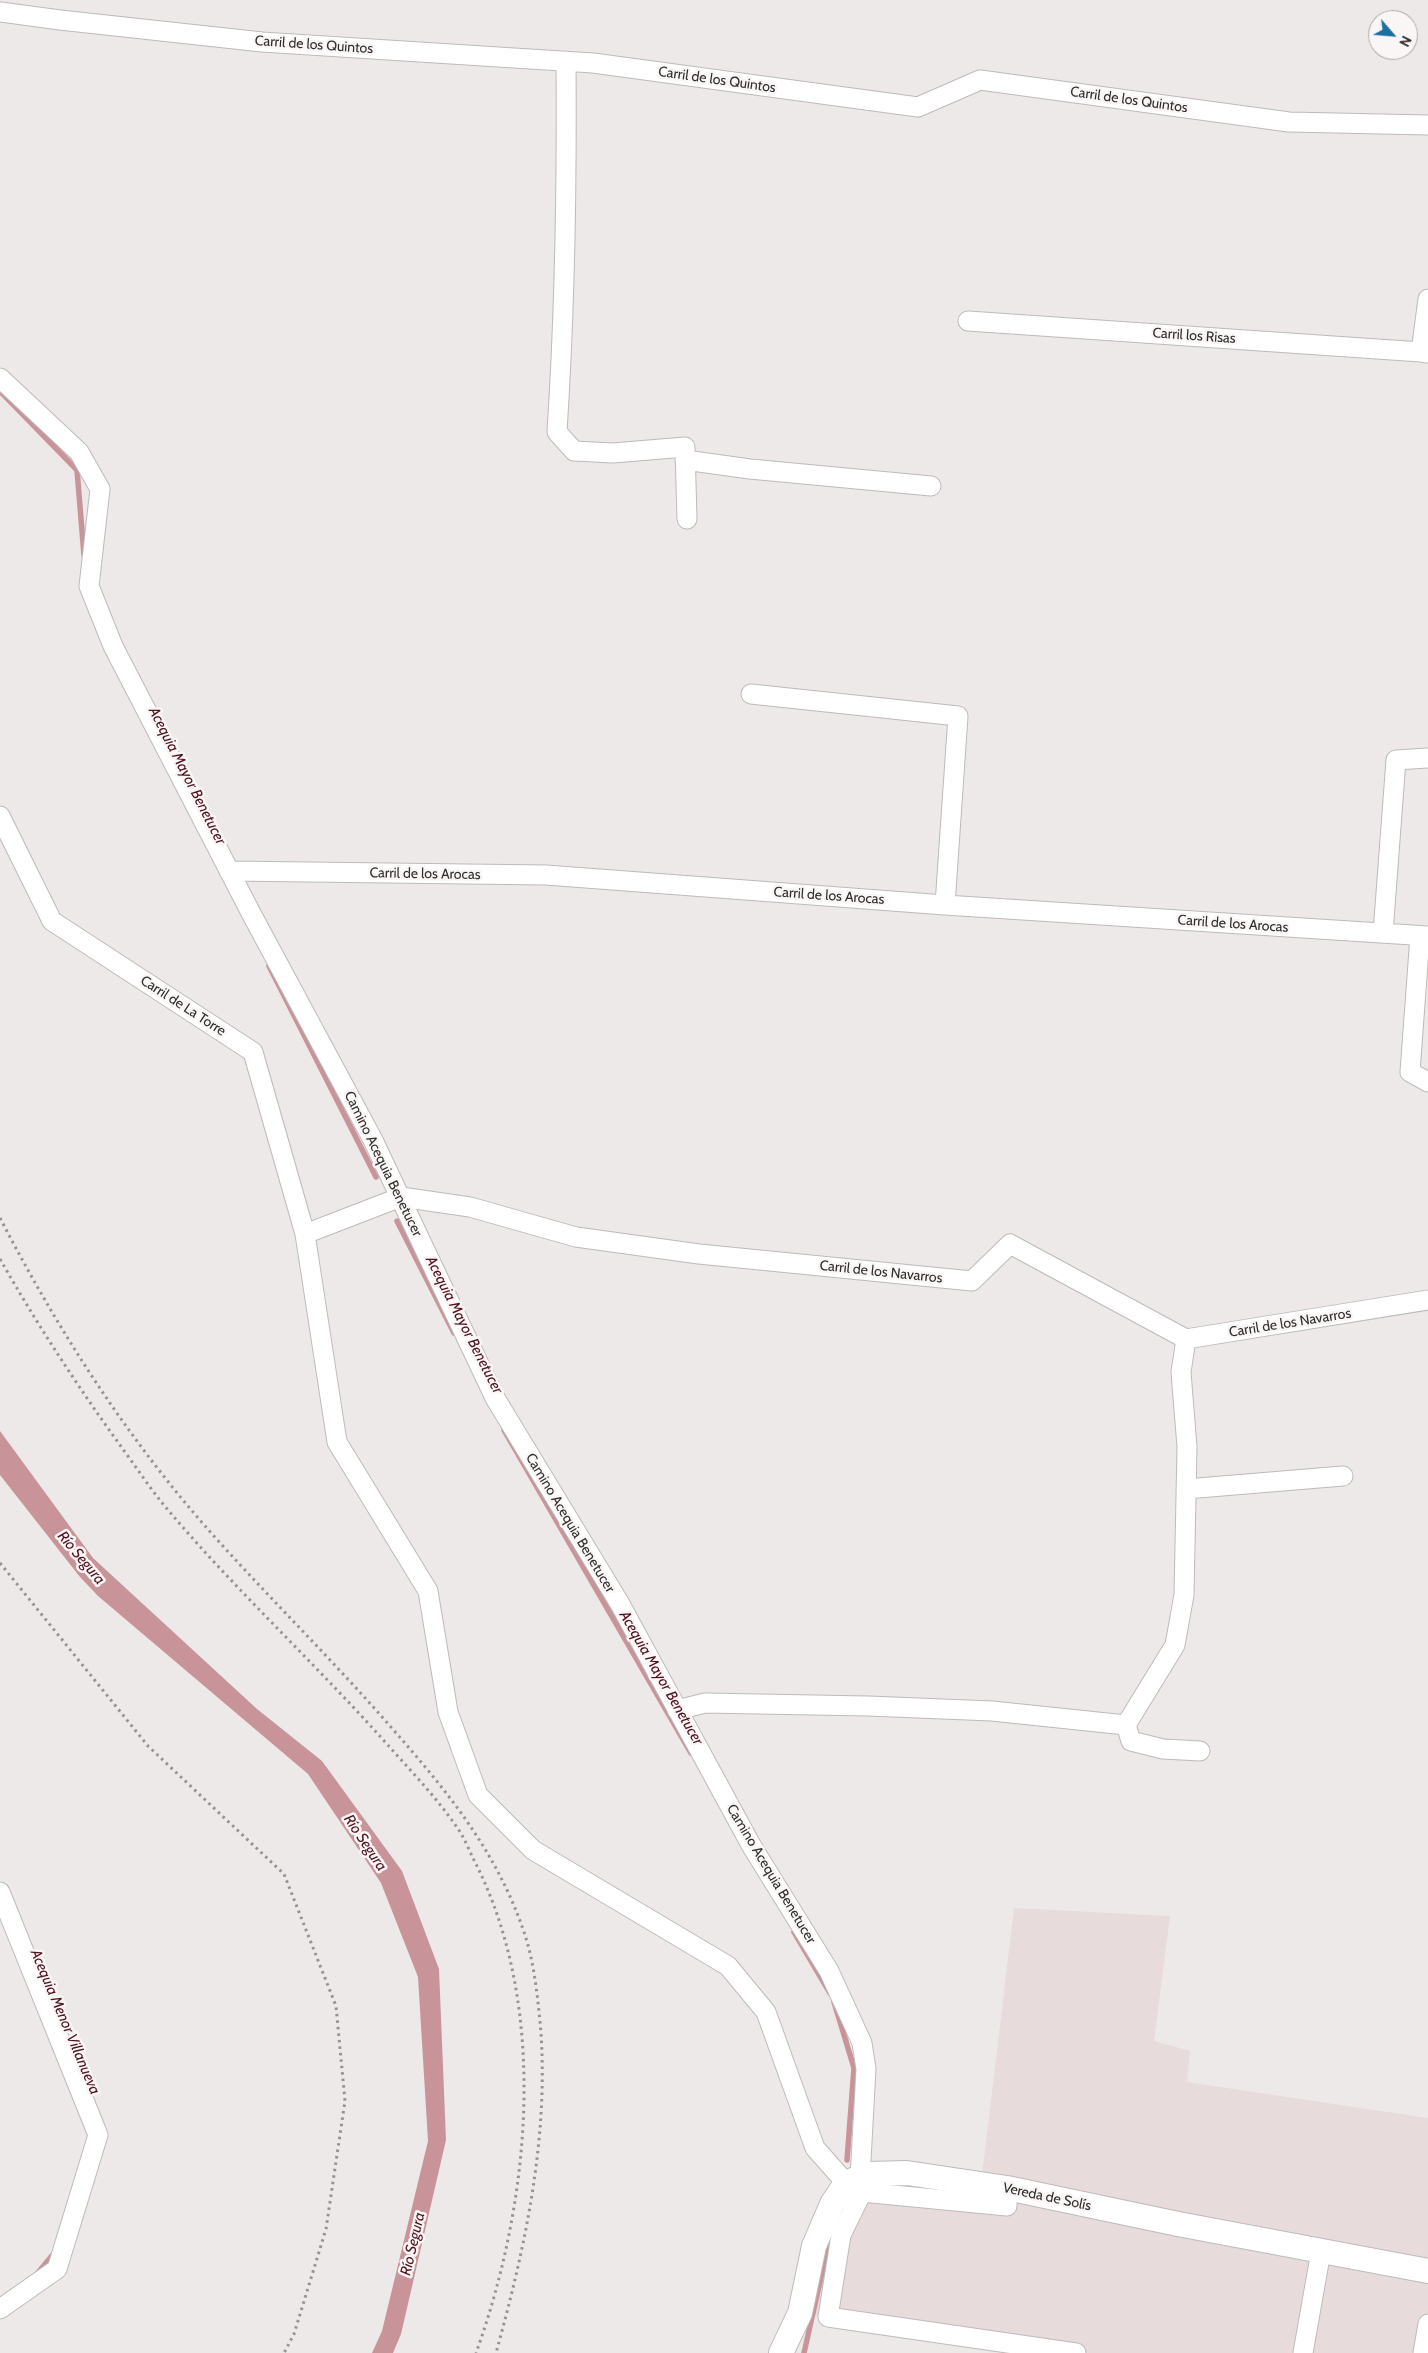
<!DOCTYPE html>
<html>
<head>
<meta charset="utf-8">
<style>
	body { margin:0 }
	#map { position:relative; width:1428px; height:2353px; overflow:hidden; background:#ede9e9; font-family:Cabin,sans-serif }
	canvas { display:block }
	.north { position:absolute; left:1368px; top:10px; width:50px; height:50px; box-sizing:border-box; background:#faf6f6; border:1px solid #a9a6a6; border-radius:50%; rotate:117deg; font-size:14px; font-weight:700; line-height:20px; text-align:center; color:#2f2d2d }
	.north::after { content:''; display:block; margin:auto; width:18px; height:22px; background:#1971a0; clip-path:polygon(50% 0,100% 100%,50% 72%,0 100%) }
</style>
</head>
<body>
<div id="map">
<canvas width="1428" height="2353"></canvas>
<div class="north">N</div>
</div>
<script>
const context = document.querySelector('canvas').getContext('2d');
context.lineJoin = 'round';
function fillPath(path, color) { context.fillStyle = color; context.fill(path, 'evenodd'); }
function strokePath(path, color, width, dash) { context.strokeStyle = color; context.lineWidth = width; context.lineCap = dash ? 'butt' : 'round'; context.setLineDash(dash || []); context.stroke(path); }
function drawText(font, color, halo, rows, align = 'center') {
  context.font = font + ' Cabin,sans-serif'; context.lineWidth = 5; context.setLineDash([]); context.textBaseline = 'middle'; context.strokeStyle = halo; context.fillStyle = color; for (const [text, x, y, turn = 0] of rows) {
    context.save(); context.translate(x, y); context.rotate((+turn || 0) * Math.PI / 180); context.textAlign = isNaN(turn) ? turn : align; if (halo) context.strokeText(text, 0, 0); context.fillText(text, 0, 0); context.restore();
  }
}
const built = new Path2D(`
	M 1014,1908 L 1170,1916 L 1154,2041 L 1190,2051 L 1187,2082 L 1428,2118 L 1428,2353 L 1049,2353 L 800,2313 L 832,2204 L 981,2184 Z`);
const water = new Path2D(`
	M 0,1431 L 93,1558 L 257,1709 L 322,1761 L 402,1871 L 439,1969 L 446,2140 L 401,2334 L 393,2353 L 372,2353 L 382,2331 L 428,2141 L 418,1977 L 381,1883 L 308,1774 L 98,1596 L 80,1577 L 0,1475 Z`);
const stream = new Path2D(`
	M 0,391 L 77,470 L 84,555
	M 269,966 L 376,1177
	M 397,1221 L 454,1333
	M 504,1430 L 691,1753
	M 794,1932 L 830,1993
	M 834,2002 L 854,2068 L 847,2160
	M 37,2274 L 55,2252
	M 804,2353 L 830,2237`);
const path = new Path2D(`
	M 0,1218 C 57,1328 123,1432 205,1526 C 265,1594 330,1657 390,1726 C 447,1791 497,1851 525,1935 C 535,1966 538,2001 541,2033 C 548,2142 525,2248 496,2353
	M 0,1259 C 38,1326 80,1390 125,1452 C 138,1470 150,1488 163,1504 C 233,1588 314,1662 386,1743 C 410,1770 436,1797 456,1826 C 465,1838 470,1853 477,1866 C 549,2012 530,2203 476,2353
	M 0,1563 L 148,1746 L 284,1874 L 336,2006 L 345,2101 L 326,2229 L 294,2334 L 284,2353`);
const minor = new Path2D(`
	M 0,12 L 60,20 L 262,42 L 593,63 L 918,107 L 980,80 L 1289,122 L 1428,125
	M 566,61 C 567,185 565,308 557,432 L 574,451 L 613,453 L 685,447 L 687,519
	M 1428,299 L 1421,352 L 1428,353
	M 968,321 L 1421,352
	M 0,378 L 79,452 L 100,489 L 89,586 L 113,646 L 252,915 L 373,1140 L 495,1398 L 620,1604 L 751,1845 L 829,1971 L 862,2043 L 866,2069 L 860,2178
	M 685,460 L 750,469 L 931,486
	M 751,694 L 958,716 L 945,905
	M 0,816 L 52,921 L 253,1052 L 305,1234 L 337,1442 L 428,1591 L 448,1712 L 478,1795 L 533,1850 L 728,1966 L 766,2012 L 815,2148 L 846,2183
	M 229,871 L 546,875 L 945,905 L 1428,936
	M 1383,933 L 1396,760 L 1428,758
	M 1420,936 L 1410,1072 L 1428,1082
	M 305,1234 L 401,1197 L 470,1207 L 576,1237 L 699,1254 L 972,1281 L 1010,1244 L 1186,1339 L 1428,1300
	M 1186,1339 L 1181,1372 L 1187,1447 L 1184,1595 L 1175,1645 L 1126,1725 L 1131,1741 L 1163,1749 L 1200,1751
	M 1186,1489 L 1343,1476
	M 677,1710 L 705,1703 L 868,1706 L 992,1711 L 1126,1725
	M 0,1892 L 98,2135 L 57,2269 L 0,2309
	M 1007,2188 L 1007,2206 L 862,2192 L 841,2235 L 828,2317 L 1076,2353
	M 1303,2353 L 1321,2251
	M 1423,2353 L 1428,2324`);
const tertiary = new Path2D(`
	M 781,2353 L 800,2313 L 814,2246 L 832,2204 L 846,2183 L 867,2174 L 907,2173 L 1007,2188 L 1178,2224 L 1428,2271`);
const streetNames = [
	["Carril de los Quintos",314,45,4],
	["Carril de los Quintos",717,80,8],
	["Carril de los Quintos",1129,100,8],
	["Carril los Risas",1194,336,4],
	["Carril de los Arocas",425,874,1],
	["Carril de los Arocas",829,896,4],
	["Carril de los Arocas",1233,924,4],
	["Carril de La Torre",183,1006,33],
	["Camino Acequia Benetucer",383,1164,64],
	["Carril de los Navarros",881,1272,6],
	["Carril de los Navarros",1290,1323,-9],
	["Camino Acequia Benetucer",570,1523,59],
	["Camino Acequia Benetucer",771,1874,59],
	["Vereda de Solís",1047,2197,12]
];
const waterNames = [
	["Acequia Mayor Benetucer",187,776,63],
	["Acequia Mayor Benetucer",464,1325,63],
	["Río Segura",81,1558,50],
	["Acequia Mayor Benetucer",661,1678,60],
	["Río Segura",365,1843,56],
	["Acequia Menor Villanueva",65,2022,67],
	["Río Segura",413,2244,-77]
];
fillPath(built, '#e8dbdc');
fillPath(water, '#c89499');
strokePath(stream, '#c89499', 5.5);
strokePath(minor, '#bebaba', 21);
strokePath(tertiary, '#bebaba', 26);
strokePath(path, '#959292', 3, [2.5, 4]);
strokePath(minor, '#fff', 19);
strokePath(tertiary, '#fff', 24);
drawText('14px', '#2f2d2d', '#faf6f6', streetNames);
drawText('italic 15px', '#511220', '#faf6f6', waterNames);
</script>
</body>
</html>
